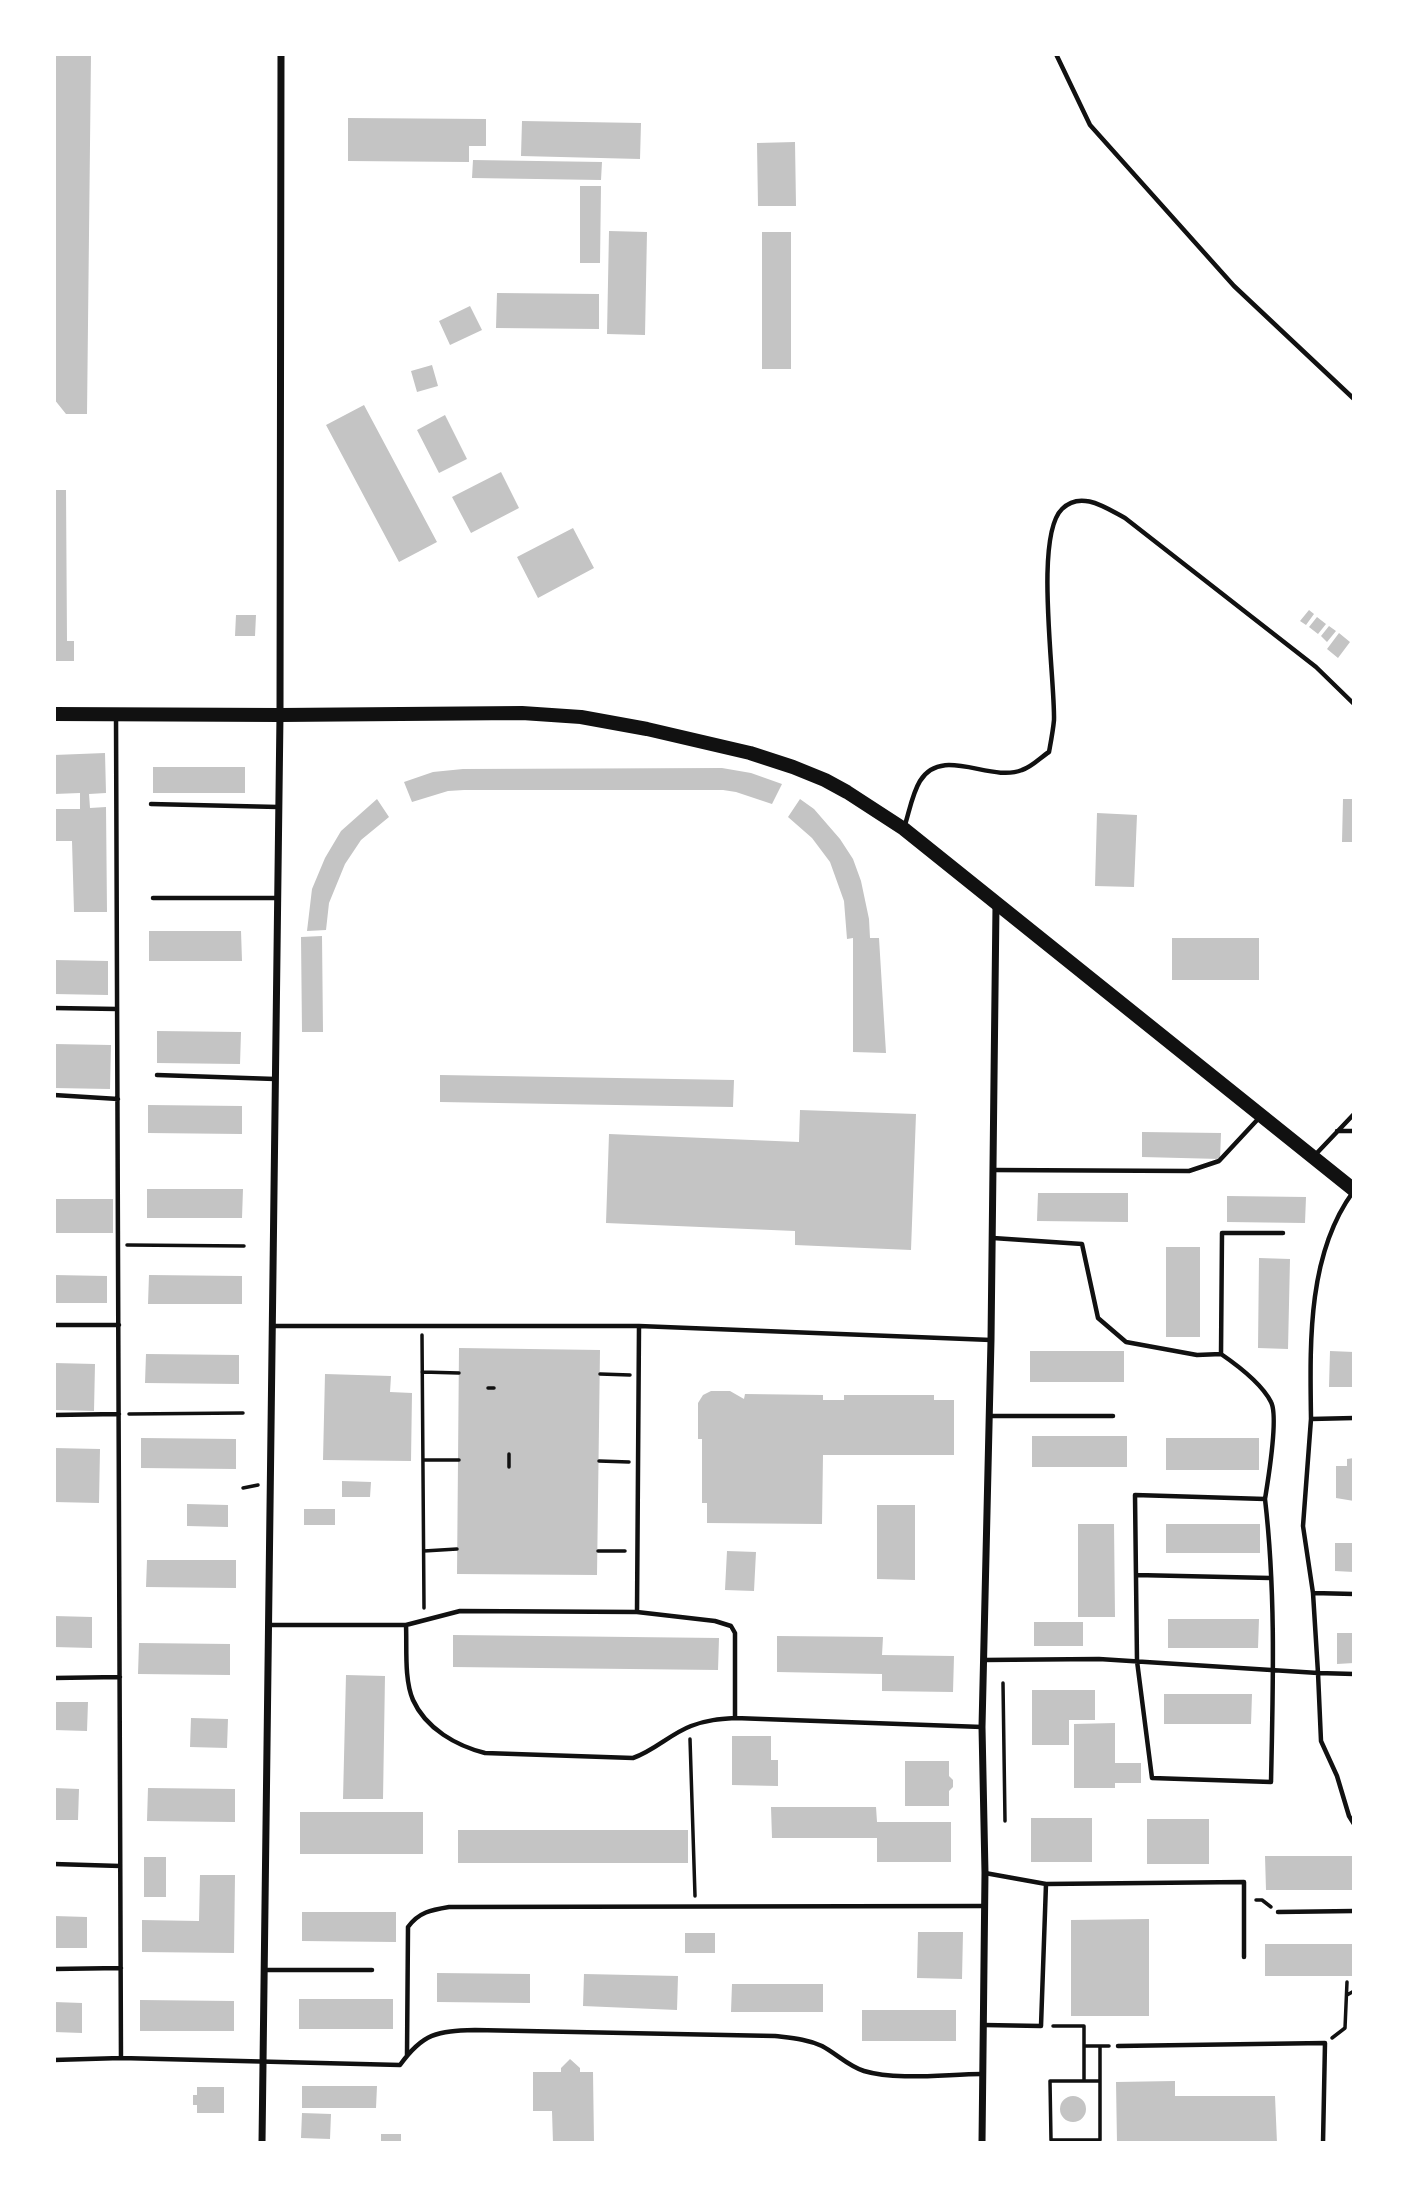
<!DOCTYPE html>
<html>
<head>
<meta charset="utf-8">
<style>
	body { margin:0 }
	#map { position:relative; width:1408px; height:2197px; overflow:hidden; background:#fff; font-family:"IBM Plex Sans",sans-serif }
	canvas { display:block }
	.frame { position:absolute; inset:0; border:56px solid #fff; pointer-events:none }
</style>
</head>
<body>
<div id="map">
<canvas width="1408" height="2197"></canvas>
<div class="frame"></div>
</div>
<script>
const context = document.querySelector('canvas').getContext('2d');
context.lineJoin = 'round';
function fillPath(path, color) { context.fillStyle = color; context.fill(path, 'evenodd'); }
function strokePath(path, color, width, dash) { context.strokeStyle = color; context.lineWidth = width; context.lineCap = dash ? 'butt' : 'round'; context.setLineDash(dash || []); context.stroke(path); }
const building = new Path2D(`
	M 55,54 L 91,54 L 87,414 L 66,414 L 54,399 Z
	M 348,118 L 486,119 L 486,146 L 469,146 L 469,162 L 348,161 Z
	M 522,121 L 641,123 L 640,159 L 521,156 Z
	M 795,142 L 796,206 L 758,206 L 757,143 Z
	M 473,160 L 602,162 L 601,180 L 472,178 Z
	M 580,186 L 601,186 L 600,263 L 580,263 Z
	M 609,231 L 647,232 L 645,335 L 607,334 Z
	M 762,232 L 791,232 L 791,369 L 762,369 Z
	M 497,293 L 599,294 L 599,329 L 496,328 Z
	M 470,306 L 482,330 L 450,345 L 439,321 Z
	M 432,365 L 438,386 L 417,392 L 411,371 Z
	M 364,405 L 437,542 L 399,562 L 326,425 Z
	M 445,415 L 467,459 L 439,473 L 417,430 Z
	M 501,472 L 519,508 L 471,533 L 452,497 Z
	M 54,490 L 66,490 L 67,641 L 74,641 L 74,661 L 54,661 Z
	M 573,528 L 594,568 L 538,598 L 517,557 Z
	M 1309,610 L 1314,614 L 1306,625 L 1300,621 Z
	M 236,615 L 256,615 L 255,636 L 235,636 Z
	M 1317,617 L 1326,624 L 1318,634 L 1309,627 Z
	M 1329,626 L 1336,631 L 1327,642 L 1321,636 Z
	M 1339,633 L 1350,642 L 1338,658 L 1327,649 Z
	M 105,753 L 106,793 L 89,794 L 90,808 L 106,807 L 107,912 L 74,912 L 72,841 L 54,841 L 54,809 L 80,809 L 80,793 L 54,794 L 54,755 Z
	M 153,767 L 245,767 L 245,793 L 153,793 Z
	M 722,768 L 751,773 L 782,784 L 772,804 L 736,792 L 723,790 L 464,790 L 448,791 L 412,802 L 404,782 L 433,772 L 463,769 Z
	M 377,799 L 389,817 L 361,840 L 345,864 L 329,903 L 326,930 L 307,931 L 312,889 L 325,858 L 341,831 Z
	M 800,799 L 814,809 L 840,839 L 853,859 L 861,881 L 869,919 L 870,938 L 879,938 L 886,1053 L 853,1052 L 853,938 L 847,939 L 844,901 L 830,862 L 812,838 L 788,817 Z
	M 1343,799 L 1354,799 L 1354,842 L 1342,842 Z
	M 1097,813 L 1137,815 L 1134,887 L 1095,886 Z
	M 149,931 L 241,931 L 242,961 L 149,961 Z
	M 322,936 L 323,1032 L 302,1032 L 301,937 Z
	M 1172,938 L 1259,938 L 1259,980 L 1172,980 Z
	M 54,960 L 108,961 L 108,995 L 54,994 Z
	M 157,1031 L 241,1032 L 240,1064 L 157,1063 Z
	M 54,1044 L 111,1045 L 110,1089 L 54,1088 Z
	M 440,1075 L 734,1080 L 733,1107 L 440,1102 Z
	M 148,1105 L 242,1106 L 242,1134 L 148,1133 Z
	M 800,1110 L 916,1114 L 911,1250 L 795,1245 L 795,1231 L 606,1223 L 609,1134 L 799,1142 Z
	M 1142,1132 L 1221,1133 L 1220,1159 L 1142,1157 Z
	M 147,1189 L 243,1189 L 242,1218 L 147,1218 Z
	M 1038,1193 L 1128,1193 L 1128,1222 L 1037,1221 Z
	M 1227,1196 L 1306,1197 L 1305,1223 L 1227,1222 Z
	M 54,1199 L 113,1199 L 113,1233 L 54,1233 Z
	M 1166,1247 L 1200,1247 L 1200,1337 L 1166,1337 Z
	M 1259,1258 L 1290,1259 L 1288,1349 L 1258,1348 Z
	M 54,1275 L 107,1276 L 107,1303 L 54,1303 Z
	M 149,1275 L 242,1276 L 242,1304 L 148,1304 Z
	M 459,1348 L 600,1350 L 597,1575 L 457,1574 Z
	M 1030,1351 L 1124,1351 L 1124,1382 L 1030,1382 Z
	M 1330,1351 L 1354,1352 L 1354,1387 L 1329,1387 Z
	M 146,1354 L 239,1355 L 239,1384 L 145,1383 Z
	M 54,1363 L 95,1364 L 94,1411 L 54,1410 Z
	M 325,1374 L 391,1376 L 390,1392 L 412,1393 L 411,1461 L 323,1460 Z
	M 711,1391 L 730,1391 L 744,1399 L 745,1394 L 823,1395 L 823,1400 L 844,1400 L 844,1395 L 934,1395 L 934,1400 L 954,1400 L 954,1455 L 823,1455 L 822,1524 L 707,1523 L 707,1503 L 702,1503 L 702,1439 L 698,1439 L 698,1403 L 703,1395 Z
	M 1032,1436 L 1127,1436 L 1127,1467 L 1032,1467 Z
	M 141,1438 L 236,1439 L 236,1469 L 141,1468 Z
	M 1166,1438 L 1259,1438 L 1259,1470 L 1166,1470 Z
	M 54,1448 L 100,1449 L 99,1503 L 54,1502 Z
	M 1354,1458 L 1354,1501 L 1336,1498 L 1336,1466 L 1347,1466 L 1347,1459 Z
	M 342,1481 L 371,1482 L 370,1497 L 342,1497 Z
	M 187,1504 L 228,1505 L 228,1527 L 187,1526 Z
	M 877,1505 L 915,1505 L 915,1580 L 877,1579 Z
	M 304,1509 L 335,1509 L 335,1525 L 304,1525 Z
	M 1078,1524 L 1114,1524 L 1115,1617 L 1078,1617 Z
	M 1166,1524 L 1260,1524 L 1260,1553 L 1166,1553 Z
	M 1335,1543 L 1354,1543 L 1354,1572 L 1335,1571 Z
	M 727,1551 L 756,1552 L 754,1591 L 725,1590 Z
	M 147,1560 L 236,1560 L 236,1588 L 146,1587 Z
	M 54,1616 L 92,1617 L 92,1648 L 54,1647 Z
	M 1168,1619 L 1259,1619 L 1258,1648 L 1168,1648 Z
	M 1034,1622 L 1083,1622 L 1083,1646 L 1034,1646 Z
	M 1337,1633 L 1354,1633 L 1354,1663 L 1337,1664 Z
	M 453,1635 L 719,1638 L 718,1670 L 453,1667 Z
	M 777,1636 L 883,1637 L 882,1655 L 954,1656 L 953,1692 L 882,1691 L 882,1674 L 777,1672 Z
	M 139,1643 L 230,1644 L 230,1675 L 138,1674 Z
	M 346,1675 L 385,1676 L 383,1799 L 343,1799 Z
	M 1032,1690 L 1095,1690 L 1095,1720 L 1069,1720 L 1069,1745 L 1032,1745 Z
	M 1164,1694 L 1252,1694 L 1251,1724 L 1164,1724 Z
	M 54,1702 L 88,1702 L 87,1731 L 54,1730 Z
	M 191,1718 L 228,1719 L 227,1748 L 190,1747 Z
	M 1115,1723 L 1115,1763 L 1141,1763 L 1141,1783 L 1115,1783 L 1115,1788 L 1074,1788 L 1074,1724 Z
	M 732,1736 L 771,1736 L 771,1760 L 778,1760 L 778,1786 L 732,1785 Z
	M 905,1761 L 949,1761 L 949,1776 L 953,1780 L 953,1787 L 949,1791 L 949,1806 L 905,1806 Z
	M 54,1788 L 79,1789 L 78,1820 L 54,1820 Z
	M 148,1788 L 235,1789 L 235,1822 L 147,1821 Z
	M 771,1807 L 876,1807 L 877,1822 L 951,1822 L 951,1862 L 877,1862 L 877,1838 L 772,1838 Z
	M 300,1812 L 423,1812 L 423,1854 L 300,1854 Z
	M 1031,1818 L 1092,1818 L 1092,1862 L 1031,1862 Z
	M 1147,1819 L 1209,1819 L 1209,1864 L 1147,1864 Z
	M 458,1830 L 688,1830 L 688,1863 L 458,1863 Z
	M 1265,1856 L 1354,1856 L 1354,1890 L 1266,1890 Z
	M 144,1857 L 166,1857 L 166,1897 L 144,1897 Z
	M 200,1875 L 235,1875 L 234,1953 L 142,1952 L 142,1920 L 199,1921 Z
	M 302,1912 L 396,1912 L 396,1942 L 302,1941 Z
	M 54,1916 L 87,1917 L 87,1948 L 54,1948 Z
	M 1149,1919 L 1149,2016 L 1071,2016 L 1071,1920 Z
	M 918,1932 L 963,1932 L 962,1979 L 917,1978 Z
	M 685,1933 L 715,1933 L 715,1953 L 685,1953 Z
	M 1265,1944 L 1354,1944 L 1354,1976 L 1265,1976 Z
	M 437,1973 L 530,1974 L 530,2003 L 437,2002 Z
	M 584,1974 L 678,1976 L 677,2010 L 583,2006 Z
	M 732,1984 L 823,1984 L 823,2012 L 731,2012 Z
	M 299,1999 L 393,1999 L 393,2029 L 299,2029 Z
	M 140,2000 L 234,2001 L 234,2031 L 140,2031 Z
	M 54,2002 L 82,2003 L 82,2033 L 54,2032 Z
	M 862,2010 L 956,2010 L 956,2041 L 862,2041 Z
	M 570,2059 L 580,2068 L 580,2072 L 593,2072 L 594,2143 L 553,2143 L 552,2111 L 533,2111 L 533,2072 L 561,2072 L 561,2068 Z
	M 1175,2081 L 1175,2096 L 1275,2096 L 1277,2143 L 1117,2143 L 1116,2082 Z
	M 302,2086 L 377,2086 L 376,2108 L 302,2108 Z
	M 197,2087 L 224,2087 L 224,2113 L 197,2113 L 197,2105 L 193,2105 L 193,2095 L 197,2095 Z
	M1060 2109a13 13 0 1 1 26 0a13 13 0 1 1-26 0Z
	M 302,2113 L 331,2114 L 330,2139 L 301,2138 Z
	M 381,2134 L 401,2134 L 401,2143 L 381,2143 Z`);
const path = new Path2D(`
	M 127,1245 L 244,1246
	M 422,1335 L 424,1608
	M 422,1372 L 459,1373
	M 600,1374 L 630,1375
	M 488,1388 L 494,1388
	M 129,1414 L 243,1413
	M 423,1460 L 459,1460
	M 599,1461 L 629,1462
	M 509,1467 L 509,1454
	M 243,1488 L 258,1485
	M 424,1551 L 457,1549
	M 598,1551 L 625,1551
	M 1003,1683 L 1005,1821
	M 690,1739 L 695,1896
	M 1256,1900 L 1262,1900 L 1271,1907
	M 1347,1995 L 1354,1991
	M 1053,2026 L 1084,2026 L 1084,2046 L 1109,2046
	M 1332,2038 L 1345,2028 L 1347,1982
	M 1084,2046 L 1084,2081 L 1100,2081 L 1100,2140 L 1051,2140 L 1050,2081 L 1084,2081
	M 1100,2046 L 1100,2081`);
const service = new Path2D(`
	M 1056,54 L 1090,125 L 1234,286 L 1354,399
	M 116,715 L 121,2058
	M 151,804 L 278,807
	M 904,828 C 909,813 912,794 920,781 C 942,745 990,783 1022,770 C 1032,767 1041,757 1049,752 C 1051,741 1053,731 1054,720 C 1055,677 1034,536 1062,509 C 1081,490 1106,508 1125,518 L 1316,667 L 1354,704
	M 153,898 L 277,898
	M 54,1008 L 117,1009
	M 157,1075 L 275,1079
	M 54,1095 L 118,1099
	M 1337,1131 L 1354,1131
	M 1316,1154 L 1354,1114
	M 993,1170 L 1189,1171 L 1219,1161 L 1259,1118
	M 1353,1192 C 1307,1255 1310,1344 1311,1419 L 1354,1418
	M 993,1238 L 1082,1244 L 1098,1318 L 1126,1342 L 1197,1355 L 1221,1354 L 1222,1233 L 1283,1233
	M 54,1325 L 119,1325
	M 273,1326 L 639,1326 L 991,1340
	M 1221,1354 C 1237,1365 1262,1384 1271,1402 C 1279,1417 1268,1480 1265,1499
	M 54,1415 L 119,1414
	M 990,1416 L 1113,1416
	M 1311,1419 L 1303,1526 L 1313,1593 L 1318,1673 L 1354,1674
	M 1135,1495 L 1265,1499 C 1276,1593 1273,1688 1271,1782 L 1152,1778 L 1137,1661 Z
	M 1136,1575 L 1270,1578
	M 1313,1593 L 1354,1594
	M 637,1612 L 639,1326
	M 269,1625 L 406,1625 L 460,1611 L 637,1612 L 715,1621 L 731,1626 L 735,1633 L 735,1718 L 982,1727
	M 406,1625 C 407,1648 404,1679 413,1700 C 426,1729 457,1746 485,1753 L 633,1758 C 654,1751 670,1734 691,1726 C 706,1720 720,1719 735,1718
	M 984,1660 L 1099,1659 L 1318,1673 L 1321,1741 L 1337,1776 L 1349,1816 L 1354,1824
	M 54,1678 L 120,1677
	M 54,1864 L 120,1866
	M 1046,1884 L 1244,1882 L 1244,1957
	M 1278,1912 L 1354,1911
	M 54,1969 L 121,1968
	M 265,1970 L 372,1970
	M 984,2025 L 1041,2026 L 1046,1884 L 985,1873
	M 1118,2046 L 1325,2043 L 1323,2143
	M 407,2055 L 408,1927 C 419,1912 431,1910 449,1907 L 984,1906
	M 54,2060 L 121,2058 L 400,2065 C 423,2033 437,2031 475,2030 L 775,2036 C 791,2038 807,2039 822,2046 C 837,2054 848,2066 864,2071 C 898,2081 946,2074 982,2074`);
const minor = new Path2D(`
	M 262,2143 L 280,715 L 281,54
	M 982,2143 L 985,1873 L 982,1727 L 991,1340 L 996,905`);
const primary = new Path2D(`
	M 54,714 L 280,715 L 522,713 L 581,717 L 647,729 L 750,753 L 793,767 L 825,780 L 847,792 L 904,829 L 1354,1190`);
fillPath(building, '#c4c4c4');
strokePath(path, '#111', 3.5);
strokePath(service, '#111', 4.5);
strokePath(minor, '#111', 7);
strokePath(primary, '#111', 14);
</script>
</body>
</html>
